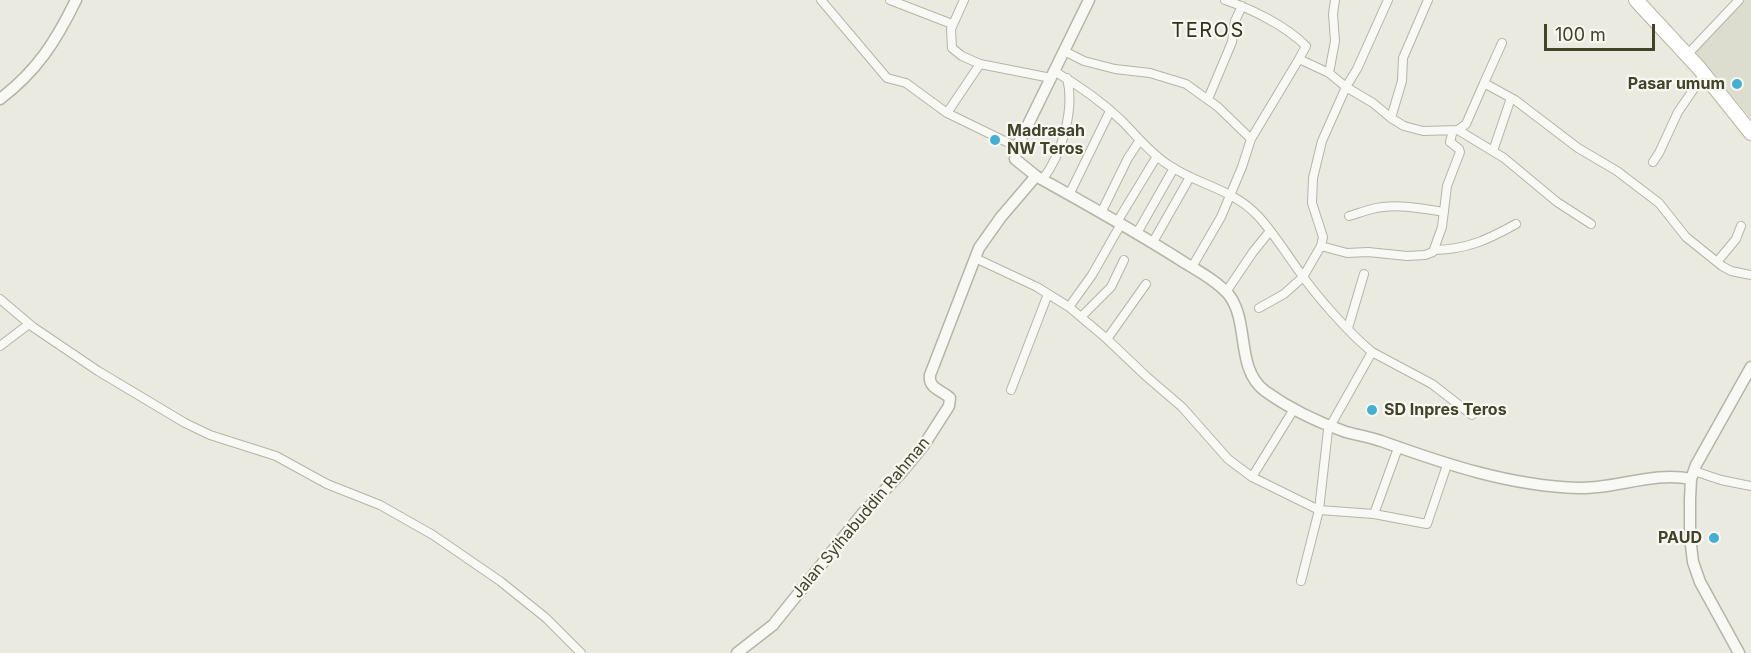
<!DOCTYPE html>
<html>
<head>
<meta charset="utf-8">
<style>
	body { margin:0 }
	#map { position:relative; width:1751px; height:653px; overflow:hidden; background:#eaeae1; font-family:Inter,sans-serif }
	canvas { display:block }
	.scale { position:absolute; left:1544px; top:24px; width:111px; height:27px; box-sizing:border-box; border:3px solid #424329; border-top:0; padding-left:8px; font-size:18px; line-height:21px; white-space:nowrap; color:#424329; -webkit-text-stroke:4px #f8f7f1; paint-order:stroke }
</style>
</head>
<body>
<div id="map">
<canvas width="1751" height="653"></canvas>
<div class="scale">100 m</div>
</div>
<script>
const context = document.querySelector('canvas').getContext('2d');
context.lineJoin = 'round';
function fillPath(path, color) { context.fillStyle = color; context.fill(path, 'evenodd'); }
function strokePath(path, color, width, dash) { context.strokeStyle = color; context.lineWidth = width; context.lineCap = dash ? 'butt' : 'round'; context.setLineDash(dash || []); context.stroke(path); }
function drawText(font, color, halo, rows, align = 'center') {
  context.font = font + ' Inter,sans-serif'; context.lineWidth = 4.5; context.setLineDash([]); context.textBaseline = 'middle'; context.strokeStyle = halo; context.fillStyle = color; for (const [text, x, y, turn = 0] of rows) {
    context.save(); context.translate(x, y); context.rotate((+turn || 0) * Math.PI / 180); context.textAlign = isNaN(turn) ? turn : align; if (halo) context.strokeText(text, 0, 0); context.fillText(text, 0, 0); context.restore();
  }
}
const built = new Path2D(`
	M 1738,0 L 1751,0 L 1751,119 L 1693,49 Z`);
const minor = new Path2D(`
	M 821,0 L 887,78 L 906,83 L 947,113 L 1017,147
	M 890,0 L 952,24
	M 1225,0 C 1252,9 1286,26 1306,46 L 1299,59 L 1329,73 L 1346,87 L 1322,141 L 1313,178 L 1312,203 L 1323,237 L 1321,246 L 1303,277 L 1284,294 L 1259,308
	M 1388,0 L 1357,69 L 1346,87 L 1373,103 L 1391,118
	M 1428,0 L 1403,58 L 1402,81 L 1391,118 L 1404,126 L 1423,131 L 1458,130 L 1466,124 L 1484,83 L 1515,100 L 1578,148 L 1617,171 L 1659,203 L 1686,237 L 1722,266 L 1731,271 L 1751,275
	M 1064,51 L 1084,61 L 1115,69 L 1150,73 L 1186,84 L 1218,107 L 1251,139
	M 1687,55 L 1739,0
	M 980,64 L 1051,78
	M 1054,71 C 1078,85 1101,101 1121,120 C 1136,135 1149,152 1167,164 C 1197,185 1232,188 1258,216 C 1273,232 1285,252 1299,271 C 1317,297 1348,332 1372,352 L 1328,430 L 1319,510 L 1301,581
	M 1329,73 L 1335,41 L 1333,14 L 1335,0
	M 1484,83 L 1502,43
	M 1208,99 L 1232,42 L 1235,21 L 1242,6
	M 947,113 L 980,64 L 962,56 L 952,48 L 951,29 L 964,0
	M 1458,130 L 1504,158 L 1557,202 L 1591,224
	M 1493,151 L 1511,98
	M 1653,162 L 1659,153 L 1678,112 L 1704,74
	M 1042,180 C 1062,155 1075,109 1067,78
	M 1069,195 L 1110,111
	M 1101,213 L 1128,158 L 1140,140
	M 1349,216 C 1356,214 1364,211 1372,209 C 1394,203 1421,208 1444,212
	M 1117,222 L 1157,156
	M 1137,233 L 1174,168
	M 1153,242 L 1190,177
	M 1321,246 L 1347,253 L 1368,252 L 1407,256 L 1425,255 L 1433,252 L 1442,227 L 1447,186 L 1460,152 L 1459,149 L 1450,142 L 1453,130
	M 1435,250 C 1468,249 1487,240 1516,224
	M 975,258 L 1037,287 L 1069,307 L 1107,339 L 1147,377 L 1182,407 L 1228,459 L 1252,477 L 1319,510 L 1374,514
	M 1717,262 L 1736,239 L 1741,226
	M 1192,267 L 1221,217 L 1242,167 L 1251,139 L 1299,59
	M 1226,292 L 1253,252 L 1270,231
	M 0,299 L 33,327 L 98,371 L 185,423 L 210,435 L 276,456 L 327,484 L 380,505 L 433,535 L 500,581 L 546,618 L 581,653
	M 1069,307 L 1092,275 L 1121,224
	M 1081,317 L 1111,287 L 1124,260
	M 1348,328 L 1364,274
	M 1107,339 L 1146,284
	M 0,346 L 29,324
	M 1372,352 L 1432,384 L 1472,415
	M 1011,390 L 1048,294
	M 1398,448 L 1374,514 L 1427,524 L 1447,465
	M 1694,471 L 1721,480 L 1751,486
	M 1252,477 L 1294,409`);
const tertiary = new Path2D(`
	M 0,99 C 37,71 56,41 76,0
	M 1036,176 C 1086,204 1137,232 1185,263 C 1200,272 1218,282 1229,295 C 1250,323 1235,368 1265,391 C 1290,409 1317,422 1346,432 C 1357,435 1369,437 1381,441 C 1445,464 1510,486 1579,488 C 1616,489 1654,471 1691,479
	M 737,653 L 773,625 L 862,514 L 902,472 L 924,445 L 949,406 L 950,398 C 942,390 928,389 930,375 L 979,248 L 1001,217 L 1036,176 L 1015,159 L 1017,147 L 1089,0
	M 1739,653 L 1700,582 L 1693,562 L 1690,537 L 1690,499 L 1691,479 L 1696,465 L 1751,367`);
const primary = new Path2D(`
	M 1636,0 L 1699,68 L 1751,133`);
const markers = [
	[1737,84,6,"#42b0d3"],
	[995,140,6,"#42b0d3"],
	[1372,410,6,"#42b0d3"],
	[1714,538,6,"#42b0d3"]
];
const poiNames = [
	["Pasar umum",1725,84],
	["Madrasah",1007,131,"left"],
	["NW Teros",1007,149,"left"],
	["SD Inpres Teros",1384,410,"left"],
	["PAUD",1702,538]
];
const streetNames = [
	["Jalan Syihabuddin Rahman",861,518,-50]
];
const quarterNames = [
	["TEROS",1208,31]
];
fillPath(built, '#dcdccf');
strokePath(minor, '#b4b5a6', 10);
strokePath(tertiary, '#b4b5a6', 13);
strokePath(primary, '#b7b6a0', 16);
strokePath(minor, '#f8f8f4', 8);
strokePath(tertiary, '#f8f8f4', 10);
strokePath(primary, '#fff', 14);
for (const [x, y, r, color] of markers) { const dot = new Path2D(); dot.arc(x, y, r, 0, 2 * Math.PI); context.fillStyle = color; context.fill(dot); strokePath(dot, '#f8f7f1', 2); }
drawText('bold 16px', '#424329', '#f8f7f1', poiNames, 'right');
drawText('16px', '#424329', '#f8f7f1', streetNames);
context.letterSpacing = '1.5px';
drawText('20px', '#32341b', '#f8f7f1', quarterNames);
context.letterSpacing = '0px';
</script>
</body>
</html>
